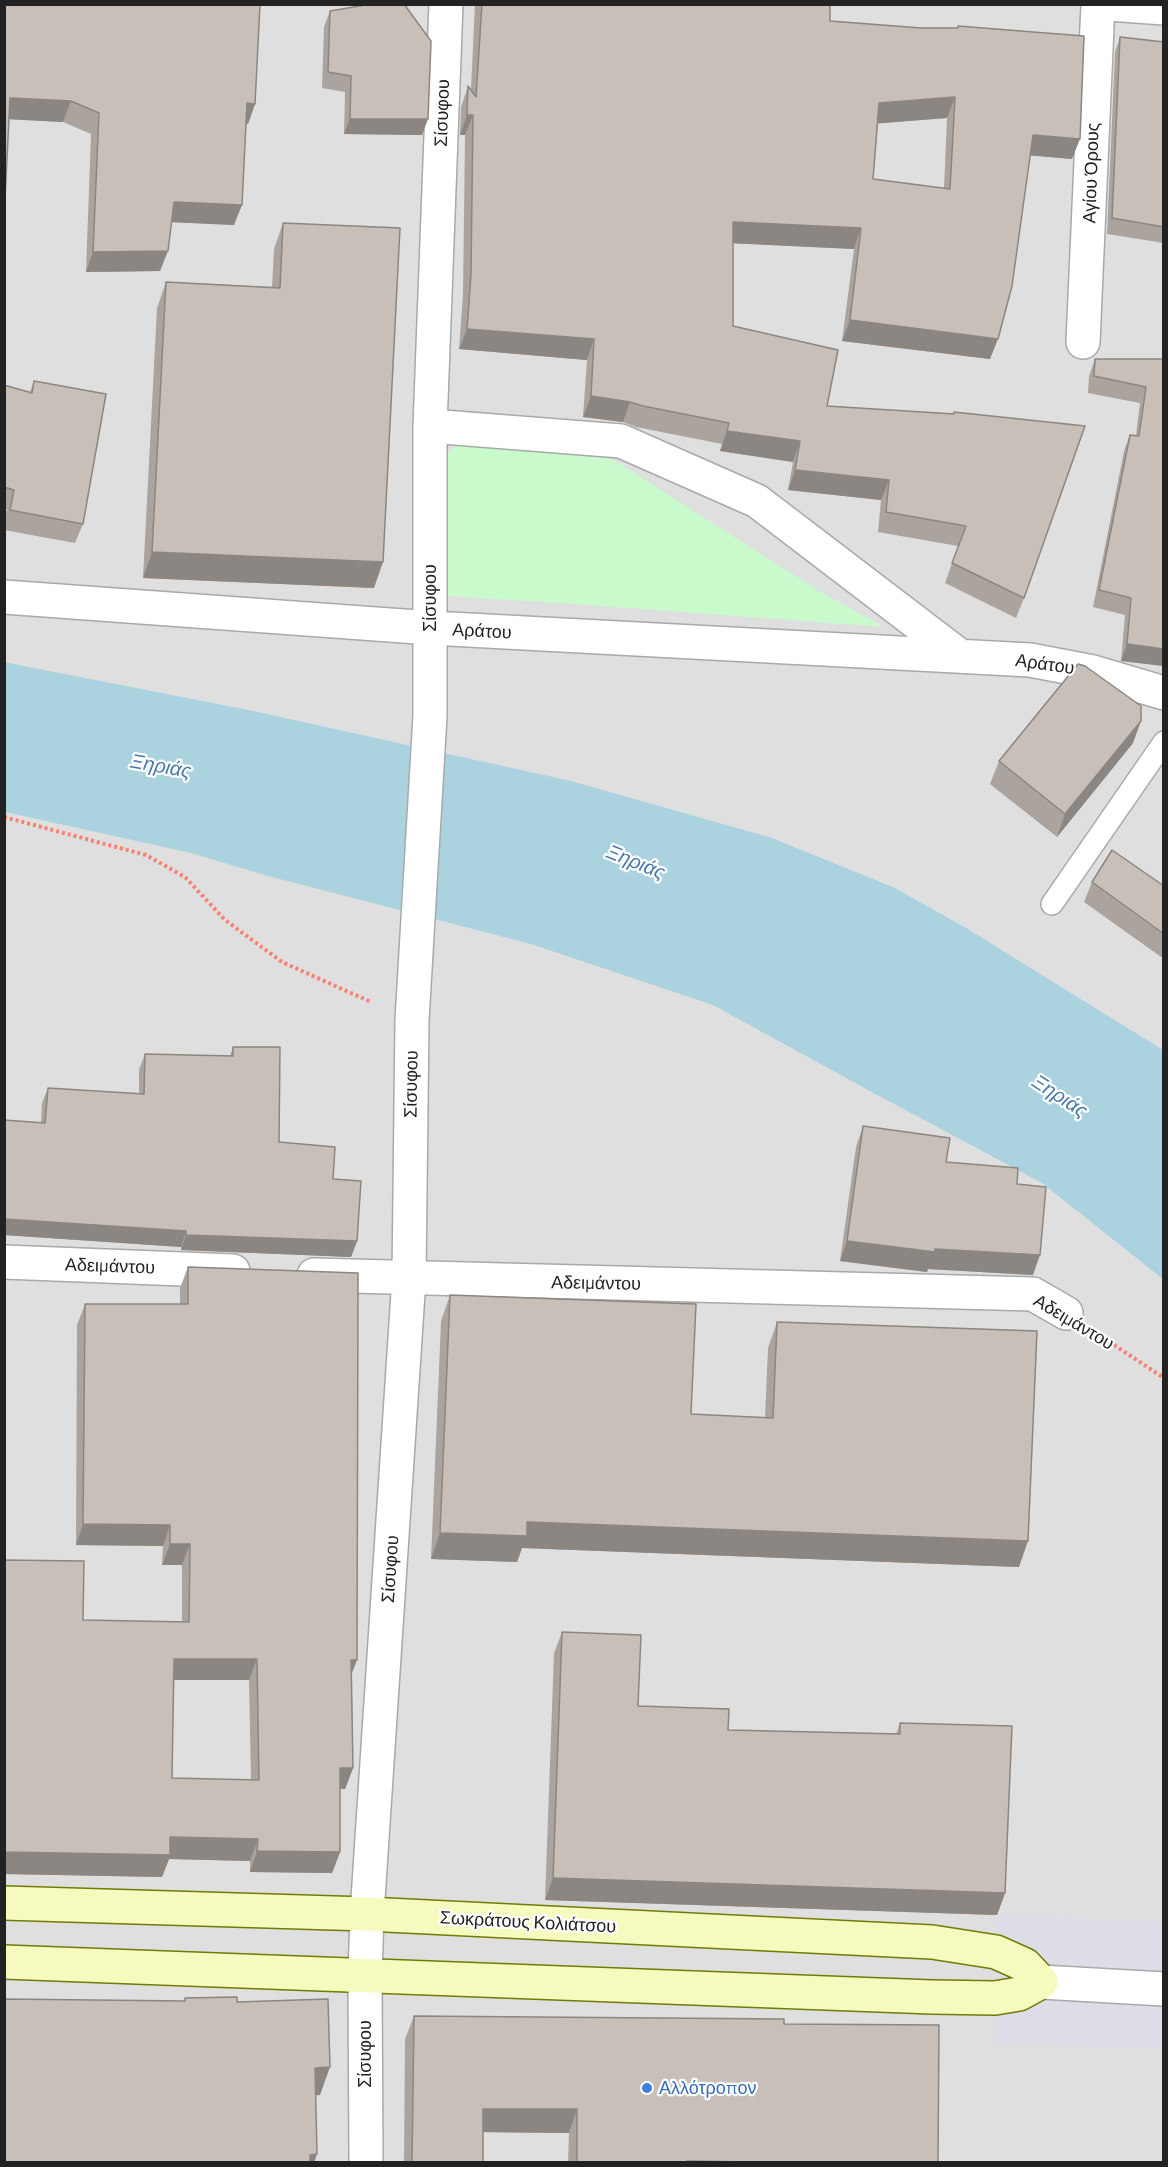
<!DOCTYPE html>
<html>
<head>
<meta charset="utf-8">
<style>
	body { margin:0 }
	#map { position:relative; width:1168px; height:2167px; overflow:hidden; background:#f2efe9; font-family:Barlow,sans-serif }
	canvas { display:block }
	.frame { position:absolute; inset:0; border:6px solid #222; pointer-events:none }
</style>
</head>
<body>
<div id="map">
<canvas width="1168" height="2167"></canvas>
<div class="frame"></div>
</div>
<script>
const context = document.querySelector('canvas').getContext('2d');
context.lineJoin = 'round';
function fillPath(path, color) { context.fillStyle = color; context.fill(path, 'evenodd'); }
function strokePath(path, color, width, dash) { context.strokeStyle = color; context.lineWidth = width; context.lineCap = dash ? 'butt' : 'round'; context.setLineDash(dash || []); context.stroke(path); }
function drawText(font, color, halo, rows, align = 'center') {
  context.font = font + ' Barlow,sans-serif'; context.lineWidth = 4.5; context.setLineDash([]); context.textBaseline = 'middle'; context.strokeStyle = halo; context.fillStyle = color; for (const [text, x, y, turn = 0] of rows) {
    context.save(); context.translate(x, y); context.rotate((+turn || 0) * Math.PI / 180); context.textAlign = isNaN(turn) ? turn : align; if (halo) context.strokeText(text, 0, 0); context.fillText(text, 0, 0); context.restore();
  }
}
const residential = new Path2D(`
	M 5,5 L 1163,5 L 1163,2162 L 5,2162 Z`);
const park = new Path2D(`
	M 460,441 L 612,459 L 819,591 L 884,627 L 575,604 L 431,595 L 441,459 Z`);
const plaza = new Path2D(`
	M 997,1915 L 1163,1922 L 1163,2050 L 994,2043 Z`);
const water = new Path2D(`
	M 4,662 L 258,712 L 571,781 L 772,838 L 895,888 L 966,928 L 1163,1050 L 1163,1279 L 1042,1183 L 868,1090 L 713,1005 L 531,944 L 268,876 L 191,853 L 5,812 Z`);
const path = new Path2D(`
	M 4,817 L 146,855 L 185,877 L 225,920 L 282,962 L 371,1002
	M 1099,1335 L 1164,1378`);
const lane = new Path2D(`
	M 1052,904 L 1164,742`);
const street = new Path2D(`
	M 1109,4 L 1164,8
	M 1083,342 L 1098,4
	M 430,426 L 621,441 L 757,501 L 960,656
	M 4,597 L 431,628 L 1030,660 L 1093,672 L 1164,693
	M 4,1262 L 233,1271
	M 314,1275 L 1033,1294 L 1066,1313
	M 1041,1982 L 1164,1989
	M 366,2162 L 365,1975 L 367,1914 L 409,1278 L 412,1020 L 430,716 L 430,426 L 446,4`);
const secondary = new Path2D(`
	M 4,1903 L 367,1914 L 932,1942 L 996,1952 L 1025,1965 L 1041,1982 L 1019,1994 L 995,1998 L 932,1997 L 4,1962`);
const wall = new Path2D(`
	M 4,4 L 255,104 L 248,124 L 246,124 L 234,225 L 171,222 L 160,271 L 86,272 L 91,134 L 63,122 L 9,119 Z
	M 475,4 L 830,4 L 830,21 L 1072,159 L 1030,155 L 990,359 L 842,341 L 854,249 L 733,243 L 733,326 L 827,406 L 953,414 L 954,412 L 1024,598 L 1016,618 L 945,583 L 958,546 L 878,532 L 881,500 L 788,490 L 793,462 L 720,451 L 722,444 L 636,427 L 623,422 L 583,417 L 587,360 L 459,349 L 463,295 L 465,135 L 460,135 L 461,107 L 468,86 L 471,89 ZM 947,118 L 944,188 L 873,179 L 878,123 Z
	M 330,11 L 422,135 L 344,134 L 345,92 L 322,88 L 324,27 Z
	M 1120,37 L 1164,42 L 1164,243 L 1107,234 L 1115,52 Z
	M 283,223 L 374,588 L 143,578 L 157,308 L 166,282 L 272,287 L 274,249 Z
	M 1095,359 L 1164,359 L 1164,666 L 1121,661 L 1125,615 L 1093,607 L 1124,451 L 1130,435 L 1136,435 L 1140,403 L 1088,393 L 1089,376 Z
	M 34,381 L 83,524 L 75,543 L 4,530 L 4,520 L 7,509 L 4,509 L 4,386 L 30,392 Z
	M 1133,743 L 1057,837 L 990,784 L 999,761 Z
	M 1092,882 L 1164,886 L 1164,959 L 1084,902 Z
	M 233,1047 L 279,1142 L 333,1179 L 357,1241 L 351,1257 L 181,1250 L 181,1247 L 4,1235 L 4,1120 L 41,1123 L 42,1103 L 48,1088 L 139,1094 L 139,1070 L 145,1054 L 230,1056 Z
	M 863,1126 L 946,1162 L 1017,1184 L 1033,1275 L 928,1269 L 927,1272 L 840,1261 L 856,1147 Z
	M 188,1267 L 352,1673 L 353,1768 L 345,1789 L 340,1789 L 340,1852 L 332,1873 L 250,1872 L 250,1861 L 169,1859 L 162,1877 L 4,1874 L 4,1560 L 83,1620 L 182,1622 L 182,1565 L 162,1565 L 163,1546 L 76,1545 L 77,1325 L 85,1304 L 180,1304 L 180,1288 ZM 174,1680 L 249,1680 L 251,1780 L 172,1778 Z
	M 450,1295 L 691,1414 L 765,1418 L 768,1348 L 777,1322 L 1019,1567 L 522,1548 L 517,1562 L 431,1559 L 441,1321 Z
	M 562,1632 L 638,1706 L 728,1730 L 896,1734 L 900,1723 L 1005,1893 L 997,1915 L 545,1900 L 554,1653 Z
	M 414,2016 L 784,2024 L 938,2163 L 568,2163 L 569,2133 L 483,2132 L 483,2163 L 404,2163 L 405,2039 Z`);
const shadedWall = new Path2D(`
	M 955,97 L 947,118 L 872,124 L 879,103 Z
	M 10,98 L 71,101 L 63,122 L 4,119 Z
	M 247,103 L 255,104 L 248,124 L 240,124 Z
	M 467,115 L 473,115 L 465,135 L 460,135 Z
	M 350,119 L 428,119 L 422,135 L 344,134 Z
	M 1033,135 L 1080,139 L 1072,159 L 1025,155 Z
	M 174,202 L 242,205 L 234,225 L 167,222 Z
	M 733,222 L 861,228 L 854,249 L 726,243 Z
	M 168,251 L 160,271 L 86,272 L 93,252 Z
	M 850,320 L 998,339 L 990,359 L 842,341 Z
	M 467,329 L 594,339 L 587,360 L 459,349 Z
	M 591,396 L 630,402 L 623,422 L 583,417 Z
	M 727,431 L 800,441 L 793,462 L 720,451 Z
	M 795,470 L 889,480 L 881,500 L 788,490 Z
	M 152,552 L 383,562 L 374,588 L 143,578 Z
	M 1127,644 L 1164,649 L 1164,666 L 1121,661 Z
	M 1141,721 L 1133,743 L 1057,837 L 1065,814 Z
	M 4,1219 L 186,1231 L 181,1247 L 4,1235 Z
	M 186,1235 L 357,1241 L 351,1257 L 181,1250 Z
	M 847,1241 L 935,1249 L 1040,1255 L 1033,1275 L 928,1269 L 927,1272 L 840,1261 Z
	M 527,1522 L 1028,1541 L 1019,1567 L 522,1548 L 517,1562 L 431,1559 L 440,1533 Z
	M 83,1524 L 170,1525 L 163,1546 L 76,1545 Z
	M 170,1544 L 190,1544 L 182,1565 L 162,1565 Z
	M 174,1659 L 257,1659 L 249,1680 L 166,1680 Z
	M 351,1660 L 357,1660 L 349,1681 Z
	M 340,1768 L 353,1768 L 345,1789 L 333,1789 Z
	M 170,1837 L 258,1839 L 250,1861 L 169,1859 L 162,1877 L 4,1874 L 4,1852 Z
	M 257,1851 L 340,1852 L 332,1873 L 250,1872 Z
	M 553,1878 L 1005,1893 L 997,1915 L 545,1900 Z
	M 330,2067 L 320,2095 L 305,2096 L 315,2068 Z
	M 483,2109 L 577,2109 L 569,2133 L 474,2132 Z
	M 317,2154 L 314,2163 L 307,2163 L 310,2155 Z
	M 687,2161 L 815,2163 L 687,2163 Z`);
const building = new Path2D(`
	M 4,4 L 260,5 L 255,104 L 247,103 L 242,205 L 174,202 L 168,251 L 93,252 L 99,113 L 71,101 L 10,98 L 4,219 Z
	M 371,4 L 404,4 L 431,41 L 428,119 L 350,119 L 351,76 L 328,72 L 330,11 Z
	M 482,4 L 830,4 L 830,21 L 921,28 L 958,28 L 958,26 L 1084,36 L 1080,139 L 1033,135 L 1012,286 L 998,339 L 850,320 L 861,228 L 733,222 L 733,326 L 838,350 L 827,406 L 954,414 L 954,412 L 1085,426 L 1024,598 L 952,563 L 966,526 L 886,512 L 889,480 L 795,470 L 800,441 L 727,431 L 729,423 L 643,406 L 630,402 L 591,396 L 594,339 L 467,329 L 471,274 L 473,115 L 467,115 L 468,86 L 476,97 ZM 955,97 L 950,189 L 873,179 L 879,103 Z
	M 1120,37 L 1164,42 L 1164,227 L 1112,218 Z
	M 283,223 L 400,228 L 383,562 L 152,552 L 166,282 L 280,288 Z
	M 1095,359 L 1164,359 L 1164,649 L 1127,644 L 1131,598 L 1099,590 L 1130,435 L 1139,436 L 1146,387 L 1094,376 Z
	M 34,381 L 106,394 L 83,524 L 10,510 L 14,490 L 4,487 L 4,385 L 32,393 Z
	M 1078,664 L 1085,666 L 1141,706 L 1141,721 L 1065,814 L 999,761 Z
	M 1112,850 L 1164,886 L 1164,934 L 1092,882 Z
	M 233,1047 L 280,1047 L 279,1142 L 335,1147 L 333,1179 L 361,1181 L 357,1241 L 186,1235 L 186,1231 L 4,1219 L 4,1120 L 45,1123 L 48,1088 L 144,1094 L 145,1054 L 233,1056 Z
	M 863,1126 L 950,1138 L 946,1162 L 1018,1168 L 1017,1184 L 1046,1187 L 1040,1255 L 935,1249 L 935,1252 L 847,1241 Z
	M 188,1267 L 358,1273 L 357,1660 L 351,1660 L 353,1768 L 340,1768 L 340,1852 L 257,1851 L 258,1839 L 170,1837 L 170,1855 L 4,1852 L 4,1560 L 84,1561 L 83,1620 L 189,1622 L 190,1544 L 170,1544 L 170,1525 L 83,1524 L 85,1304 L 188,1304 ZM 174,1659 L 257,1659 L 259,1780 L 172,1778 Z
	M 450,1295 L 696,1304 L 691,1414 L 773,1418 L 777,1322 L 1037,1331 L 1028,1541 L 527,1522 L 527,1536 L 440,1533 Z
	M 562,1632 L 641,1635 L 638,1706 L 729,1709 L 728,1730 L 900,1734 L 900,1723 L 1012,1726 L 1005,1893 L 553,1878 Z
	M 237,1997 L 237,2002 L 328,1999 L 330,2067 L 315,2068 L 317,2154 L 310,2155 L 310,2163 L 4,2163 L 4,1999 L 185,2001 L 185,1998 Z
	M 414,2016 L 784,2019 L 784,2024 L 939,2025 L 938,2163 L 815,2163 L 687,2161 L 687,2163 L 577,2163 L 577,2109 L 483,2109 L 483,2163 L 412,2163 Z`);
const markers = [
	[647,2088,6,"#3f7fe0"]
];
const streetNames = [
	["Σίσυφου",442,113,-88],
	["Αγίου Όρους",1091,173,-88],
	["Σίσυφου",430,598,-90],
	["Αράτου",482,631,3],
	["Αράτου",1045,664,8],
	["Σίσυφου",411,1084,-89],
	["Αδειμάντου",110,1266,2],
	["Αδειμάντου",596,1283,1],
	["Αδειμάντου",1074,1322,31],
	["Σίσυφου",390,1569,-86],
	["Σωκράτους Κολιάτσου",528,1922,3],
	["Σίσυφου",365,2054,-90]
];
const shopNames = [
	["Αλλότροπον",659,2088]
];
const waterNames = [
	["Ξηριάς",161,766,10],
	["Ξηριάς",636,862,22],
	["Ξηριάς",1060,1096,33]
];
fillPath(residential, '#e0dfdf');
fillPath(park, '#c8facc');
fillPath(plaza, '#dddde8');
fillPath(water, '#aad3df');
strokePath(lane, '#a9a9a9', 24);
strokePath(street, '#a9a9a9', 36);
strokePath(secondary, '#707d05', 36);
strokePath(path, '#fa8072', 4, [3, 3]);
strokePath(lane, '#fff', 21);
strokePath(street, '#fff', 33);
strokePath(secondary, '#f7fabf', 33);
fillPath(wall, '#aba49e');
fillPath(shadedWall, '#8b8681');
fillPath(building, '#c7bfb8');
strokePath(building, '#8b8681', 1.5);
for (const [x, y, r, color] of markers) { const dot = new Path2D(); dot.arc(x, y, r, 0, 2 * Math.PI); context.fillStyle = color; context.fill(dot); strokePath(dot, '#fff', 2); }
drawText('18px', '#222', '#fff', streetNames);
drawText('18px', '#366cbe', '#fff', shopNames, 'left');
drawText('italic 20px', '#4a7aab', '#fff', waterNames);
</script>
</body>
</html>
